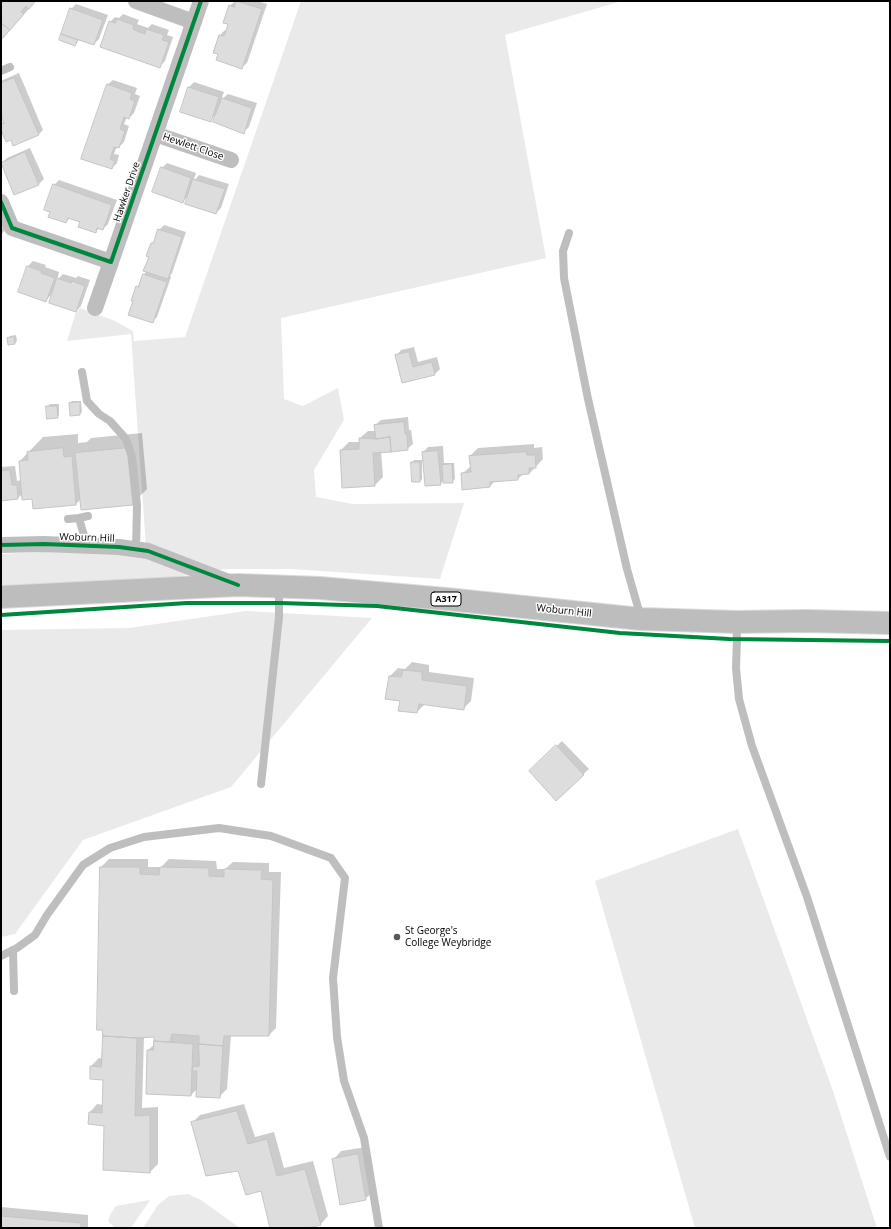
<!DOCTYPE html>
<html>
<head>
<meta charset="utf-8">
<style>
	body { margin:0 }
	#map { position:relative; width:891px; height:1229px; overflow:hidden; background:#fff; font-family:"Open Sans",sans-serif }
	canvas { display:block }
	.frame { position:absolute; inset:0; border:2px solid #000; pointer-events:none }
</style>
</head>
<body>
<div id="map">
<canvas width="891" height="1229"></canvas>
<div class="frame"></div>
</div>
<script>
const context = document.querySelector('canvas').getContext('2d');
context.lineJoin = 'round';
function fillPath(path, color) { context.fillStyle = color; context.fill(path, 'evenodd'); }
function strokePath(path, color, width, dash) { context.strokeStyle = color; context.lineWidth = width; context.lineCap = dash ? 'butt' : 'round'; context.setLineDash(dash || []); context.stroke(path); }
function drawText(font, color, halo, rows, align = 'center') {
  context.font = font + ' "Open Sans",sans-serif'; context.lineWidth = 3; context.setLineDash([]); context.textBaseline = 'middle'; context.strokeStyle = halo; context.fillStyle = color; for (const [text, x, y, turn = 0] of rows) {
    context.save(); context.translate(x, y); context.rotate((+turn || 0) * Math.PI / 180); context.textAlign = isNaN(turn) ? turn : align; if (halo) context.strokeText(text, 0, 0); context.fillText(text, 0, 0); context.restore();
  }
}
const green = new Path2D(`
	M 301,1 L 622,1 L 505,35 L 546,258 L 281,318 L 284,399 L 303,406 L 338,388 L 344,420 L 314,470 L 316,497 L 353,504 L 464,503 L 440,579 L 292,569 L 230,569 L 200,571 L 178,577 L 1,592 L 1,554 L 146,547 L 131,334 L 67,341 L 76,312 L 80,308 L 115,321 L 133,331 L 134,341 L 185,337 Z
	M 246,611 L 372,618 L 231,787 L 83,840 L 15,934 L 1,937 L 1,630 L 129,628 Z
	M 738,829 L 833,1091 L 877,1228 L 695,1228 L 595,881 Z
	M 188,1194 L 201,1200 L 240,1228 L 143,1228 L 158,1205 L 169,1196 Z
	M 150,1200 L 131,1228 L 115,1228 L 108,1221 L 111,1213 L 116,1206 Z`);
const shadow = new Path2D(`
	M 1,1 L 36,1 L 1,40 Z
	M 235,1 L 257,1 L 267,4 L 247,63 L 241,68 L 219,54 L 220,35 L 225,30 L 227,31 L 230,6 Z
	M 76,4 L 108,15 L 99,39 L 94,44 L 79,39 L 75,45 L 60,40 L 71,9 Z
	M 123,14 L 139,20 L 137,24 L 148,28 L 152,24 L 169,30 L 167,35 L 173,37 L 165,61 L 160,66 L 110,22 L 115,17 L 119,18 Z
	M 19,73 L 43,130 L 38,135 L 11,139 L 1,128 L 1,124 L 4,121 L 1,114 L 1,81 Z
	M 113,80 L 137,88 L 135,94 L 140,96 L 134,113 L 129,118 L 127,117 L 124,124 L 129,126 L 124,142 L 119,147 L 117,146 L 114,154 L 119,155 L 117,163 L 112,168 L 82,158 L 107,85 Z
	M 194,82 L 224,92 L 221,100 L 228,94 L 257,103 L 249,127 L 243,132 L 217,113 L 211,120 L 181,111 L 189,87 Z
	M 30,148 L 44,179 L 39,184 L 15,194 L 2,163 L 7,158 Z
	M 167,163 L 196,173 L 193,182 L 199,175 L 229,184 L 221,208 L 216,213 L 189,195 L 182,202 L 162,168 Z
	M 59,180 L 117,200 L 108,224 L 103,229 L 100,228 L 95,232 L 81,222 L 70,218 L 66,222 L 54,185 Z
	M 1,216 L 6,229 L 1,235 Z
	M 164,225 L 186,232 L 172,273 L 170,276 L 171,277 L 157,317 L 152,322 L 134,301 L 137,287 L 141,283 L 144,274 L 147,271 L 152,243 L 156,239 L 159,230 Z
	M 33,261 L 46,265 L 45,267 L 59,272 L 57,280 L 63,274 L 76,278 L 78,276 L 90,280 L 81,306 L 76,311 L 53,293 L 46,300 L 19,291 L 28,266 Z
	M 16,335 L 17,341 L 15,343 L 8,339 L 10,336 Z
	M 414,347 L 418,362 L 437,357 L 440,369 L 435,374 L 402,382 L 396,356 L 401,350 Z
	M 72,401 L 81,401 L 82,412 L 80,414 L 70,403 Z
	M 50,404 L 59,404 L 59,415 L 57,417 L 47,407 Z
	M 408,417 L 409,430 L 411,430 L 413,444 L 407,449 L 381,451 L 383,477 L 375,485 L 341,450 L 349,442 L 360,442 L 360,438 L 368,431 L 376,431 L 375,425 L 381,420 Z
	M 142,433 L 147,489 L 132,504 L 81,499 L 76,504 L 33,498 L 23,493 L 18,498 L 1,500 L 1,467 L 15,466 L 17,481 L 21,480 L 20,461 L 43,437 L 78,434 L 78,443 L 87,442 L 91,438 Z
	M 534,444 L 534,448 L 542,447 L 543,459 L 529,474 L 523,474 L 518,479 L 496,480 L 490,486 L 462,474 L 471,466 L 470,456 L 478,448 Z
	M 443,446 L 444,463 L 454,463 L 455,479 L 452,482 L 444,480 L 440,484 L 424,460 L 422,461 L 422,479 L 420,481 L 413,481 L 412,462 L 414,460 L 424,460 L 423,452 L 428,447 Z
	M 412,662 L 429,665 L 429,672 L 474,678 L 471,701 L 463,709 L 425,704 L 417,712 L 401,700 L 390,676 L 398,668 L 405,669 Z
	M 562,741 L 589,769 L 557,799 L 530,771 Z
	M 109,859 L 148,859 L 148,867 L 161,867 L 169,859 L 216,861 L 217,869 L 225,869 L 233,862 L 269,863 L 269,872 L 281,872 L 276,1028 L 269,1035 L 231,1035 L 227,1089 L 219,1097 L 197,1089 L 191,1095 L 148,1050 L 155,1044 L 156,1036 L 144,1036 L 142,1108 L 158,1107 L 158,1164 L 150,1172 L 104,1169 L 105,1125 L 89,1124 L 90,1112 L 97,1104 L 104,1105 L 104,1079 L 91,1066 L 99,1058 L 103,1059 L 101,867 Z
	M 244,1104 L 255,1137 L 274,1132 L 284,1168 L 313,1161 L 328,1216 L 321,1224 L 305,1228 L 272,1228 L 262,1190 L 239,1169 L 192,1123 L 200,1115 Z
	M 366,1147 L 373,1192 L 365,1199 L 334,1159 L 341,1151 Z
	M 1,1207 L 88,1215 L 88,1228 L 1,1228 Z`);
const building = new Path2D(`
	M 1,1 L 36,1 L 29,9 L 26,6 L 21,12 L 24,14 L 10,30 L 1,23 Z
	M 236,1 L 262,9 L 242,69 L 216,60 L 218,54 L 213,53 L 219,35 L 224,36 L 226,31 L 228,24 L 223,23 L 229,5 L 234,7 Z
	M 70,8 L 103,20 L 94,45 L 61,34 Z
	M 117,19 L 134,25 L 133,29 L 139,32 L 145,34 L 146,29 L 164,35 L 162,40 L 169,42 L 160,68 L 100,47 L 109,21 L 115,23 Z
	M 1,23 L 10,30 L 1,40 Z
	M 61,34 L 78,40 L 75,46 L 59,40 Z
	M 14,78 L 39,135 L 13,146 L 11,140 L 6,142 L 1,130 L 1,124 L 4,123 L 1,117 L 1,83 Z
	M 107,84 L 132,93 L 130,99 L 135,101 L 129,119 L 124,117 L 120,129 L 125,131 L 119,148 L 114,147 L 110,159 L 115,161 L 112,169 L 81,159 Z
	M 188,87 L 219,97 L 211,122 L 180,112 Z
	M 222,98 L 252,108 L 244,134 L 213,122 Z
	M 25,152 L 39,185 L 14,195 L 1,163 Z
	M 161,167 L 191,178 L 183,203 L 152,192 Z
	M 193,179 L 225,189 L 216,214 L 185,204 Z
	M 53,184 L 112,205 L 103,230 L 97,228 L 96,233 L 78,227 L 80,222 L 68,218 L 66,223 L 48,217 L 50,212 L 44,210 Z
	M 158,229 L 182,237 L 168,279 L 143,271 L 149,257 L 146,256 L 151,243 L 153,243 Z
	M 27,266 L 41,271 L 41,273 L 55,278 L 46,302 L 18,292 Z
	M 143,274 L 167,282 L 153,323 L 128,315 L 133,301 L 131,301 L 136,286 L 138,287 Z
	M 57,278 L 71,283 L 72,281 L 85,286 L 76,312 L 49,303 Z
	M 14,337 L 15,344 L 8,345 L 7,338 Z
	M 409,352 L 413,367 L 432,362 L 435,375 L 402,383 L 395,355 Z
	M 80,402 L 80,415 L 70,416 L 69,403 Z
	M 46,406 L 57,406 L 58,418 L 47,419 Z
	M 404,422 L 405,434 L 407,434 L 408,450 L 391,452 L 390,437 L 376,439 L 374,425 Z
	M 390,437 L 391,452 L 373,453 L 375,486 L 342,488 L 340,450 L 359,449 L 359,438 L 376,439 Z
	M 63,448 L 64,457 L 72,456 L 76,505 L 33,509 L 32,499 L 22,500 L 19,461 L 28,460 L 27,452 Z
	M 127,448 L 133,505 L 81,510 L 75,453 Z
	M 438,451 L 441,485 L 425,486 L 422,452 Z
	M 526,452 L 527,455 L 535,455 L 536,468 L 529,468 L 529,474 L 518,475 L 518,480 L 490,482 L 490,487 L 462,490 L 461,473 L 471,472 L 469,456 Z
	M 411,462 L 420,462 L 420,482 L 412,482 Z
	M 452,464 L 453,483 L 443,483 L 442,465 Z
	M 10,470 L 12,485 L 17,485 L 18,499 L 1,501 L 1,471 Z
	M 403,670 L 422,672 L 422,680 L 467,686 L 464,710 L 419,704 L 417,713 L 398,711 L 400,701 L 385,699 L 389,676 L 401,677 Z
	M 556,745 L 584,775 L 556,801 L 529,771 Z
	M 100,867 L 140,867 L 140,874 L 159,875 L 160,867 L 209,868 L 209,876 L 224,877 L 224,869 L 262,870 L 261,879 L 273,880 L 269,1036 L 224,1036 L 223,1046 L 199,1044 L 199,1036 L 172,1034 L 170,1042 L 154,1041 L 154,1037 L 137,1038 L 103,1036 L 102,1030 L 97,1030 Z
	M 103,1036 L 137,1038 L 135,1116 L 150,1115 L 150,1173 L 103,1170 L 104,1126 L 88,1124 L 89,1112 L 102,1113 L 103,1080 L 90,1079 L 90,1066 L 101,1067 Z
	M 154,1041 L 193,1044 L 191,1096 L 146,1094 L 147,1050 L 153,1050 Z
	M 199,1044 L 223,1046 L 220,1098 L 196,1097 L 197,1071 L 192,1071 L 193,1067 L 199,1066 Z
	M 237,1111 L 248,1144 L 267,1139 L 277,1176 L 305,1169 L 321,1225 L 308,1228 L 270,1228 L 261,1191 L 246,1195 L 238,1171 L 206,1176 L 191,1122 Z
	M 358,1154 L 366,1200 L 340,1205 L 332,1159 Z
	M 1,1216 L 81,1223 L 81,1228 L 1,1228 Z`);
const lane = new Path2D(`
	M 1,71 L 10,67
	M 569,233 L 563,251 L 564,278 L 588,399 L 627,569 L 641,618
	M 82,372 L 87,401 L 99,414 L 110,421 L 126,439 L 132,457 L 137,505 L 136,549
	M 79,518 L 87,546
	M 68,519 L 79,518 L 88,516
	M 736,623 L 737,638 L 736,668 L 739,699 L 752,746 L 807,897 L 890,1157
	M 261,784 L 279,617 L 279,588
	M 13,950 L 14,991
	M 1,956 L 17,948 L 35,935 L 47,915 L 83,865 L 110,848 L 144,837 L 219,828 L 271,836 L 331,858 L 345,878 L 333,978 L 337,1037 L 344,1081 L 364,1138 L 379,1228`);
const street = new Path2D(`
	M 136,1 L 194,22
	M 155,134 L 231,160
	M 1,202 L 12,228 L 111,262 L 201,1
	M 95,308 L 111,262
	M 1,545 L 44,544 L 119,547 L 148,551 L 231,583`);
const primary = new Path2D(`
	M 1,597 L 238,585 L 320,588 L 446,599 L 641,619 L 736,622 L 806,621 L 890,623`);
const cycleway = new Path2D(`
	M 1,202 L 12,228 L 111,262 L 201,1
	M 1,545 L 44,544 L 119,547 L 148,551 L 238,585
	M 1,615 L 187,603 L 280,603 L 377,606 L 620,633 L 729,639 L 890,641`);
const markers = [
	[397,937,4,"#595959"]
];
const shields = [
	[446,599,30]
];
const shieldNames = [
	["A317",446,599]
];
const streetNames = [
	["Hewlett Close",193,147,19],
	["Hawker Drive",127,192,-71],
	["Woburn Hill",87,538,2],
	["Woburn Hill",564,611,6]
];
const poiNames = [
	["St George's",405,931],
	["College Weybridge",405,943]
];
fillPath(green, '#eaeaea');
fillPath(shadow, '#0003');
fillPath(building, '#ddd');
strokePath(building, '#c5c5c5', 1);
strokePath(primary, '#dbdbdb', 24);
strokePath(lane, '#bebebe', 8);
strokePath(street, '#bebebe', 16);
strokePath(primary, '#bdbdbd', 22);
strokePath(cycleway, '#00873e', 4);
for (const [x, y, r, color] of markers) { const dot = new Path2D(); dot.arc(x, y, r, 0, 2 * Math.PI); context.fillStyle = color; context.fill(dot); strokePath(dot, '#fff', 1.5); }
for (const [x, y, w] of shields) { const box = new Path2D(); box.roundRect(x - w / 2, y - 7, w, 14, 3); context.fillStyle = '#fff'; context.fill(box); strokePath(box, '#000', 1); }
drawText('bold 9px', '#000', null, shieldNames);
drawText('10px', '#000', '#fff', streetNames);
drawText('10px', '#000', '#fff', poiNames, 'left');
</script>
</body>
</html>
